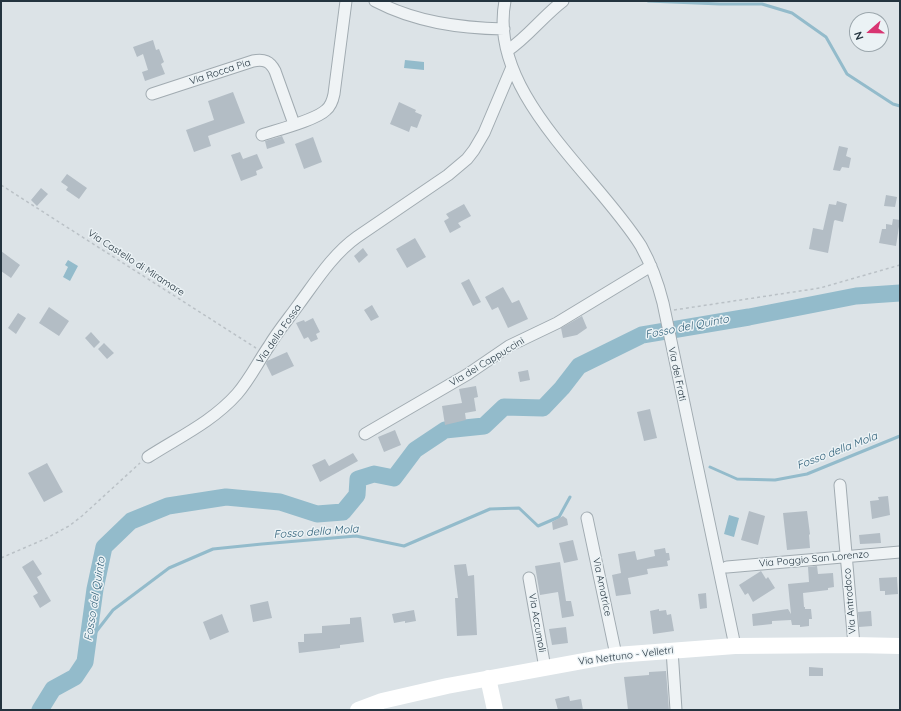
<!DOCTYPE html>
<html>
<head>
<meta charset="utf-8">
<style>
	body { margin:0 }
	#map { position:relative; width:901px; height:711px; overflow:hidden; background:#dce3e7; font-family:Quicksand,sans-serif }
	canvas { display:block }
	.frame { position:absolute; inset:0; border:2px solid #24343f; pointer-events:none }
	.north { position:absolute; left:849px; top:12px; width:40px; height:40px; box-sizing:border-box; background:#ebf2f5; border:1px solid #9ba6ac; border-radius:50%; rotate:250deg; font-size:11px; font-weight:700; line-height:16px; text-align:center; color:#24343f }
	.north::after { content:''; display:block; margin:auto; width:14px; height:18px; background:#d83572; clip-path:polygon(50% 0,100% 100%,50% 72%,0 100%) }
</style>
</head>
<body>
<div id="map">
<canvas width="901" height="711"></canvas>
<div class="frame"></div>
<div class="north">N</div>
</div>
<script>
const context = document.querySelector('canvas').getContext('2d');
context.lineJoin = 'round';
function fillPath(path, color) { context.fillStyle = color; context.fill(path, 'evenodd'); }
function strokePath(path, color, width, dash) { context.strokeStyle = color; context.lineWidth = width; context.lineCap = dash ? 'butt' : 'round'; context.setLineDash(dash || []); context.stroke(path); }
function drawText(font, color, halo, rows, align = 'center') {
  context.font = font + ' Quicksand,sans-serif'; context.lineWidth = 3; context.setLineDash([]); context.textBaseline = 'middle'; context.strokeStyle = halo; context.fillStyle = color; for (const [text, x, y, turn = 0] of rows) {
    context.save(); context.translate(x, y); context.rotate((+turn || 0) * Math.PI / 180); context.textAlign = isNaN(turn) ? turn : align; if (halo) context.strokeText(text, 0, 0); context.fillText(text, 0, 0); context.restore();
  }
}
const water = new Path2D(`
	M 405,60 L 424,62 L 424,70 L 404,68 Z
	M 68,260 L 78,266 L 70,281 L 63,277 L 68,267 L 65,265 Z
	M 729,515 L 739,518 L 734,537 L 724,534 Z`);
const stream = new Path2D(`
	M 648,1 L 720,4 L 762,4 L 792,13 L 826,37 L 847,74 L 893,104 L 900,106
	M 710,467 L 737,479 L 775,480 L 807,474 L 900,436
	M 89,635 L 92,637 L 113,610 L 169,568 L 213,549 L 262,544 L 356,536 L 404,546 L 490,509 L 519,508 L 538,526 L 559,517 L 570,497`);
const river = new Path2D(`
	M 40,710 L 53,689 L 75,677 L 85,662 L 95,589 L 104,547 L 131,521 L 168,506 L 226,497 L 280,502 L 317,514 L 343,512 L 357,495 L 358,479 L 374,474 L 394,478 L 415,450 L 445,430 L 484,426 L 504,407 L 543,408 L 562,388 L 579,366 L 642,335 L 749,317 L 856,296 L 900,293`);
const building = new Path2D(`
	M 153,40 L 156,50 L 159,49 L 164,62 L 161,64 L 165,74 L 145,81 L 142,72 L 148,70 L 143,54 L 137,57 L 133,47 Z
	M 233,92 L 245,123 L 208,136 L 211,146 L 194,152 L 186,130 L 214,120 L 208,101 Z
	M 399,102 L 416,110 L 415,112 L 422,115 L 417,128 L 411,126 L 409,132 L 390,124 Z
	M 282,136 L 285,143 L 267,149 L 265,141 Z
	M 313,137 L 322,162 L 304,169 L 295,144 Z
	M 839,146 L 848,148 L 846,156 L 851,158 L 849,168 L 842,167 L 840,171 L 833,170 Z
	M 240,152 L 243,159 L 257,154 L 263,168 L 256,171 L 257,175 L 241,181 L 231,155 Z
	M 67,174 L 87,188 L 79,199 L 66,190 L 68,187 L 61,182 Z
	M 41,188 L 48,194 L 37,206 L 31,200 Z
	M 886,195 L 897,197 L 895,207 L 884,206 Z
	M 837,201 L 847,204 L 843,222 L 835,220 L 834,221 L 828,253 L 809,249 L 813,228 L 823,230 L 829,204 L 836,205 Z
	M 464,204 L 471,216 L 458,223 L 461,227 L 450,233 L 444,221 L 449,218 L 446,214 Z
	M 893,219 L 900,220 L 896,246 L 879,243 L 882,229 L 886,229 L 886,224 L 892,225 Z
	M 415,238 L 426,257 L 407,268 L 396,249 Z
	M 363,248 L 368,255 L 359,263 L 354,256 Z
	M 1,251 L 20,265 L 11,278 L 1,271 Z
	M 469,279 L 481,302 L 473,306 L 461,283 Z
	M 503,287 L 512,303 L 519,300 L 528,319 L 508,328 L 498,307 L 492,310 L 485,297 Z
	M 372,305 L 379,317 L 371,321 L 364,310 Z
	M 49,307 L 69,321 L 59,336 L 39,323 Z
	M 18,313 L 26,318 L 16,334 L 8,328 Z
	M 582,316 L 587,328 L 577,335 L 563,338 L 561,328 Z
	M 313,318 L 320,332 L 316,334 L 318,339 L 311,342 L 308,337 L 304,339 L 296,323 L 304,320 L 305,322 Z
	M 91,332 L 100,342 L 94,348 L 85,338 Z
	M 104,343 L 114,353 L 107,359 L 98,349 Z
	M 287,352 L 294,366 L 272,376 L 266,364 L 267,361 Z
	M 528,370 L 530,380 L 520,382 L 518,372 Z
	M 476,386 L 478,397 L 474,398 L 476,411 L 465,413 L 466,420 L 445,425 L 442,406 L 462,403 L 459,389 Z
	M 650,409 L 657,438 L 644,441 L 637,412 Z
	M 395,430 L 401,445 L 384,452 L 378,437 Z
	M 353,453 L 358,461 L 320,482 L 312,465 L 325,459 L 329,466 Z
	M 47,463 L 63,492 L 44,502 L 28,473 Z
	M 888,496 L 890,515 L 872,519 L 870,501 L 879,500 L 878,497 Z
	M 749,511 L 765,516 L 758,545 L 741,540 Z
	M 807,511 L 810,534 L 809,535 L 810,548 L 787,550 L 783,513 Z
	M 563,516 L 567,519 L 568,525 L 553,530 L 552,522 Z
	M 880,533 L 881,543 L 860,544 L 859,535 Z
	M 573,540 L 578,560 L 564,563 L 559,543 Z
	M 665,548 L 666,553 L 669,553 L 670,560 L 667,561 L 668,566 L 647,569 L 648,574 L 628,578 L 631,594 L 616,596 L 612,575 L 621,573 L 618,554 L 635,551 L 637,560 L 655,556 L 654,550 Z
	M 33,560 L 42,574 L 37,577 L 51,601 L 40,608 L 33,596 L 38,593 L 22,567 Z
	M 560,562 L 566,601 L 571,601 L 574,616 L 562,618 L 558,592 L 540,595 L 535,566 Z
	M 466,564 L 468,576 L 474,575 L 477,635 L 457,636 L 455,598 L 458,598 L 454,565 Z
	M 817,566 L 818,574 L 833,573 L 834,587 L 828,588 L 828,590 L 803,593 L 804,607 L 805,607 L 805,609 L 811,609 L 812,619 L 809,619 L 809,626 L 800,627 L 800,625 L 792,625 L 791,620 L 772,621 L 772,624 L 753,626 L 752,614 L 788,609 L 791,614 L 788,584 L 809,582 L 808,567 Z
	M 761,571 L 766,579 L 768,577 L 775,588 L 753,602 L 748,593 L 745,595 L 739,585 Z
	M 897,577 L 898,594 L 885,595 L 885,591 L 880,591 L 879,578 Z
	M 706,593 L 707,608 L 700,609 L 698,594 Z
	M 268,601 L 272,618 L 253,622 L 250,605 Z
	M 659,609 L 659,611 L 666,610 L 667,615 L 671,614 L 674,631 L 653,634 L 650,611 Z
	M 414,610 L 416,621 L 405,623 L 405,621 L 394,623 L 392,614 Z
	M 871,611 L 872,626 L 859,627 L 858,612 Z
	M 222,614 L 229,632 L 210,640 L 203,622 Z
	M 361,617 L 364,642 L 340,645 L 340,648 L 299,653 L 298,642 L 304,642 L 304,634 L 322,633 L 322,626 L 350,624 L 350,618 Z
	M 566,627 L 568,643 L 552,645 L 549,629 Z
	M 809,667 L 823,668 L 823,676 L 809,676 Z
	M 666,671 L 669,710 L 628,710 L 624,677 L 649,675 L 649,672 Z
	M 569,696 L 570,701 L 581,699 L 583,710 L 558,710 L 555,699 Z`);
const path = new Path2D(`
	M 1,185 L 256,348
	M 674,310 L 820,288 L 900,265
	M 1,558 L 45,539 L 69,526 L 82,516 L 140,463`);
const street = new Path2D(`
	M 375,1 C 415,22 459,28 504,29
	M 505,1 C 487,93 597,175 641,246 C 651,264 658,283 663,303 L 735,646
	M 507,51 C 528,37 543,16 563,1
	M 152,94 L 253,61 C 264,59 270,61 275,71 L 294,124
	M 262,135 C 277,130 316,120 326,110 C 331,106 333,99 334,94 L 346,1
	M 365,434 L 468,374 L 509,346 L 557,323 L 651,266
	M 148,457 C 179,437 212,422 237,394 C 250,379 258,362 269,346 C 278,331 289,318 299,304 C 316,281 333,254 357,237 L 448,175 L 467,159 L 474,150 L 484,133 L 512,67
	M 840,485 L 854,645
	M 587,518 L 616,655
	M 727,567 L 900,552
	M 529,578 L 545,668
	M 672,650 L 676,710`);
const secondary = new Path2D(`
	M 488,678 L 495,710
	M 358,710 L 382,701 L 447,686 L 616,655 L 735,646 L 854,645 L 900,646`);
const streetNames = [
	["Via Rocca Pia",220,72,-18],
	["Via Castello di Miramare",136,263,33],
	["Via della Fossa",279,334,-55],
	["Via dei Cappuccini",487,362,-31],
	["Via dei Frati",677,374,78],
	["Via Poggio San Lorenzo",814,559,-5],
	["Via Amatrice",602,587,78],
	["Via Antrodoco",850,601,-95],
	["Via Accumoli",537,623,80],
	["Via Nettuno - Velletri",626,656,-7]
];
const waterNames = [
	["Fosso del Quinto",687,327,-11],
	["Fosso della Mola",837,451,-21],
	["Fosso della Mola",316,532,-4],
	["Fosso del Quinto",95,599,-81]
];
fillPath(water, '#93bbcb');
strokePath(stream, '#93bbcb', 3);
strokePath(river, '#93bbcb', 17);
fillPath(building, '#b3bdc5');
strokePath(street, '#a1abb1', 13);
strokePath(path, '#bac1c6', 1.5, [3, 3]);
strokePath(street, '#eff3f5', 11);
strokePath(secondary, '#fff', 16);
drawText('10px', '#24343f', '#ebf2f5', streetNames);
drawText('italic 11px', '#2c5d76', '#ebf2f5', waterNames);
</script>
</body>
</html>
